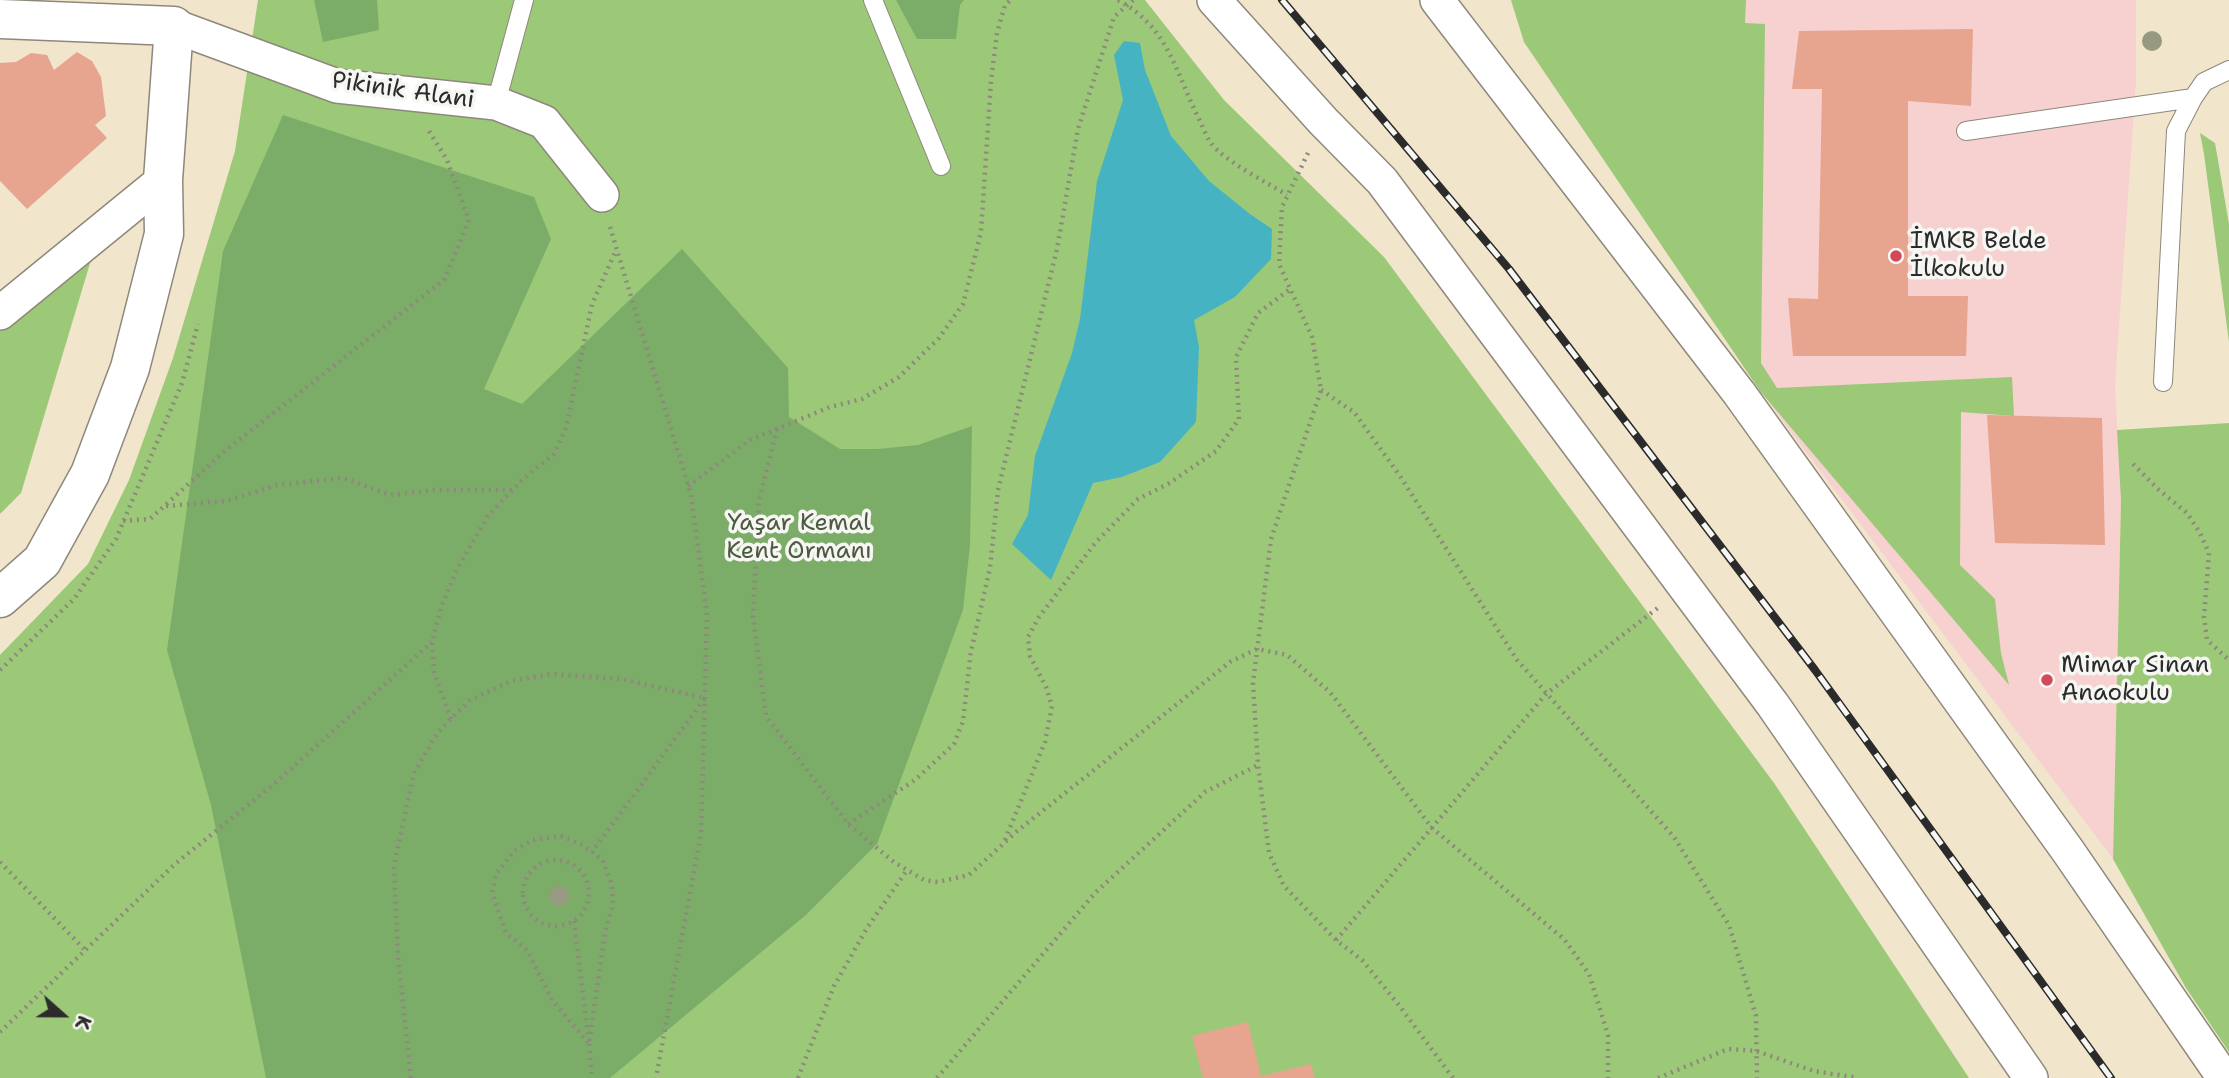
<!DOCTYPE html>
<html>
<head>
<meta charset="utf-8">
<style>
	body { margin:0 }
	#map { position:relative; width:2229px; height:1078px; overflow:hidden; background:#f1e5cc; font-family:"Shantell Sans",sans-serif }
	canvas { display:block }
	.north { position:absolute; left:28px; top:980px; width:70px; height:70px; -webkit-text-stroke:5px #f6f6f2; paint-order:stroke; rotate:111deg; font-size:19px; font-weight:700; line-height:28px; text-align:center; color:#2b2b2b }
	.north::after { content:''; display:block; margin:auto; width:24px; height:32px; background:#2b2b2b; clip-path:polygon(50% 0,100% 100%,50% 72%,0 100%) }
</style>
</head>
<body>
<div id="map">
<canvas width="2229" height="1078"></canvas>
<div class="north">K</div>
</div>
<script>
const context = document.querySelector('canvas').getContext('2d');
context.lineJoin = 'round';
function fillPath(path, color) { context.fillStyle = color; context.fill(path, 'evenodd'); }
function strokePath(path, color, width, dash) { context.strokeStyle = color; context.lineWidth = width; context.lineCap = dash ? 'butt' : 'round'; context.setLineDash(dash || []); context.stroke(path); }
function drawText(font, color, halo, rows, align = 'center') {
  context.font = font + ' "Shantell Sans",sans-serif'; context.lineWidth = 7; context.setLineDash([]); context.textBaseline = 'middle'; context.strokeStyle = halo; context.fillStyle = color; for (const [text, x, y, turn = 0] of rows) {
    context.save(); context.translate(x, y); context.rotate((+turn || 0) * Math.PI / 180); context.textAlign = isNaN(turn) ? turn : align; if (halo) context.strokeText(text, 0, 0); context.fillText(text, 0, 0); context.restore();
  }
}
const built = new Path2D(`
	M 1511,0 L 2136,0 L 2136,81 L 2115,384 L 2121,500 L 2113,859 L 1760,391 L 1524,42 Z`);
const green = new Path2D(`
	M 258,0 L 1145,0 L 1224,100 L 1384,257 L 1774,783 L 1969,1078 L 0,1078 L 0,655 L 88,564 L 129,480 L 173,358 L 235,151 Z
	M 1511,0 L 1746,0 L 1745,23 L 1765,24 L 1761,363 L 1777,388 L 2012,377 L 2014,416 L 1961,412 L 1960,565 L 1995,599 L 2001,653 L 2009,685 L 1760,391 L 1524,42 Z
	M 2200,133 L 2215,143 L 2229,224 L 2229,342 L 2204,154 Z
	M 91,260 L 21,493 L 0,514 L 0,331 Z
	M 2229,423 L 2229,1052 L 2186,988 L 2113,859 L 2121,501 L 2117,430 Z`);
const forest = new Path2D(`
	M 314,0 L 377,0 L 379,30 L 323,42 Z
	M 896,0 L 964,0 L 960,5 L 956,39 L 917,39 Z
	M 283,115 L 534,197 L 551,239 L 484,389 L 522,404 L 682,249 L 788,368 L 789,417 L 840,449 L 878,449 L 918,445 L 972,426 L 970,545 L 963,610 L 877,844 L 807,914 L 610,1078 L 266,1078 L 211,805 L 167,650 L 223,251 Z`);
const water = new Path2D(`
	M 1124,41 L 1140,43 L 1145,70 L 1171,136 L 1209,181 L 1250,214 L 1272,229 L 1271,259 L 1235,297 L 1194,320 L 1199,347 L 1196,422 L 1160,462 L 1122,477 L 1093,483 L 1051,580 L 1012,544 L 1028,515 L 1035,456 L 1072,353 L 1080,319 L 1097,181 L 1123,100 L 1114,55 Z`);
const building = new Path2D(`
	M 1973,29 L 1971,106 L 1908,101 L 1908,296 L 1968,296 L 1966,356 L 1793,356 L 1788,298 L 1818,299 L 1822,89 L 1792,89 L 1799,31 Z
	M 77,52 L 92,61 L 101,77 L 106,116 L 95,125 L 107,138 L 27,209 L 0,181 L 0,63 L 16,62 L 31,53 L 47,55 L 54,70 Z
	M 1987,415 L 2102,418 L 2105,545 L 1995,543 Z
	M 1248,1022 L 1261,1076 L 1311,1064 L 1315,1078 L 1203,1078 L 1192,1036 Z`);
const path = new Path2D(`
	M 1118,0 C 1169,28 1175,71 1199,119 C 1203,127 1206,136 1211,143 C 1224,161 1268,183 1287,195
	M 1308,153 L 1282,207 L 1279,264 L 1312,337 L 1321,390 L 1271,539 L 1253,683 L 1258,765 L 1269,853 L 1284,886 L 1336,940 L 1362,960 L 1398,1004 L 1453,1078
	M 610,227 L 691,495 L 707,615 L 701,833 L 656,1078
	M 1321,390 L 1354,412 L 1400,476 L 1517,660 L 1674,837 L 1729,925 L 1756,1016 L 1757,1078
	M 777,429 L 759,500 L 753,616 L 766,716 L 848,824 L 894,862 L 924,880 L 938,882 L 969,875 L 1016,832 L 1230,662 L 1257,649 L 1287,655 L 1330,692 L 1432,828 L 1564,939 L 1589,974 L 1608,1035 L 1608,1078
	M 2133,464 L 2159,490 L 2187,513 L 2200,533 L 2209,553 L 2204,617 L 2207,640 L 2229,660
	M 688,486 L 750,440 L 830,407 L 862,399 L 899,377 L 939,338 L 963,304 L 981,232 L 991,81 L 997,33 L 1005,5 L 1011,0
	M 166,506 L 226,501 L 277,485 L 343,478 L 391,495 L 433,490 L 512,490
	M 123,521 L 150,519 L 226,450 L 444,280 L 469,220 L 447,160 L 429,131
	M 0,670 L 74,599 L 116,539 L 182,383 L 198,324
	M 451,719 L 434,672 L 432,642 L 441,608 L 458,567 L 488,516 L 522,480 L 554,454 L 566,428 L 592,304 L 616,250
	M 848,824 L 915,780 L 954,744 L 963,721 L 971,651 L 990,568 L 998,490 L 1057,249 L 1078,129 L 1114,17 L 1133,0
	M 561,836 L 582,845 L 602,859 L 612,885 L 613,905 L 605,932 L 589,1044 L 552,1000 L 527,950 L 506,933 L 492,893 L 496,874 L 514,851 L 533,840 Z
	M 1005,840 L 1045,742 L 1052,706 L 1046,687 L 1030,656 L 1028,637 L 1039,617 L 1096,542 L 1138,499 L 1168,484 L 1216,451 L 1239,419 L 1236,357 L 1258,313 L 1289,290
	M523 893a33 33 0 1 1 66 0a33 33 0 1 1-66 0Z
	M 0,862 L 85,950
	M 574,921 L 588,1035
	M 1336,940 L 1546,694 L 1659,607
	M 0,1032 L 175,864 L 273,785 L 432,642
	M 589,1044 L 592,1078
	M 411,1078 L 398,957 L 394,865 L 414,773 L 438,732 L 470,700 L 511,681 L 551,674 L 621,679 L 705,698 L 592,852
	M 798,1078 L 834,986 L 867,928 L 907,870
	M 937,1078 L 1095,893 L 1205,792 L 1258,765
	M 1658,1078 L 1728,1049 L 1756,1051 L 1814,1071 L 1858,1078`);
const lane = new Path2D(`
	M 873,0 L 941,166
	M 496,103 L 524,0
	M 1966,131 L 2193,98
	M 2163,382 L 2176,131 L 2193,98 L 2204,82 L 2229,70`);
const street = new Path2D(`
	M 1214,0 L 1323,121 L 1382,181 L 1773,705 L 2031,1078
	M 1437,0 L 1739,393 L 2068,851 L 2224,1078
	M 174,26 L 337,86 L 496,103 L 544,122 L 602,195
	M 0,313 L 163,180`);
const secondary = new Path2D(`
	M 0,19 L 174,26 L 163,180 L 164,234 L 130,368 L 90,474 L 42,561 L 0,598`);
const rail = new Path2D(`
	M 1282,0 L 1509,269 L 1815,670 L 2111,1078`);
const trees = [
	[2152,41],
	[559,896]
];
const markers = [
	[1896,256,7,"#d1495b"],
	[2047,680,7,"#d1495b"]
];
const streetNames = [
	["Pikinik Alani",403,91,8]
];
const poiNames = [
	["İMKB Belde",1910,242],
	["İlkokulu",1910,270],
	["Mimar Sinan",2061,666],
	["Anaokulu",2061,694]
];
const parkNames = [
	["Yaşar Kemal",799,524],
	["Kent Ormanı",799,552]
];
fillPath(built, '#f7d0d0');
fillPath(green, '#9bc978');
fillPath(forest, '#7cad68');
fillPath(water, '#46b3c3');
fillPath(building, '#e7a48f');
strokePath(lane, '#8e887c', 20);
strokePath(street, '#8e887c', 36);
strokePath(secondary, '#8e887c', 41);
strokePath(path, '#8e887c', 4.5, [2, 5]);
strokePath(lane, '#fff', 18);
strokePath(street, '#fff', 33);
strokePath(secondary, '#fff', 38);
strokePath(rail, '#2b2b2b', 8);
strokePath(rail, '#f6f6f2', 5, [16]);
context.fillStyle = '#979980';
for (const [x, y] of trees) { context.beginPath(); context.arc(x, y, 10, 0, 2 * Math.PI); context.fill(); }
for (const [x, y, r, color] of markers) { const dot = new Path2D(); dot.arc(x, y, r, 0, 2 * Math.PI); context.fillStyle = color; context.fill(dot); strokePath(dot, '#f6f6f2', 2.5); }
drawText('24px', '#2b2b2b', '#f6f6f2', streetNames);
drawText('24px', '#2b2b2b', '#f6f6f2', poiNames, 'left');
drawText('24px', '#4d5a42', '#f6f6f2', parkNames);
</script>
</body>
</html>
